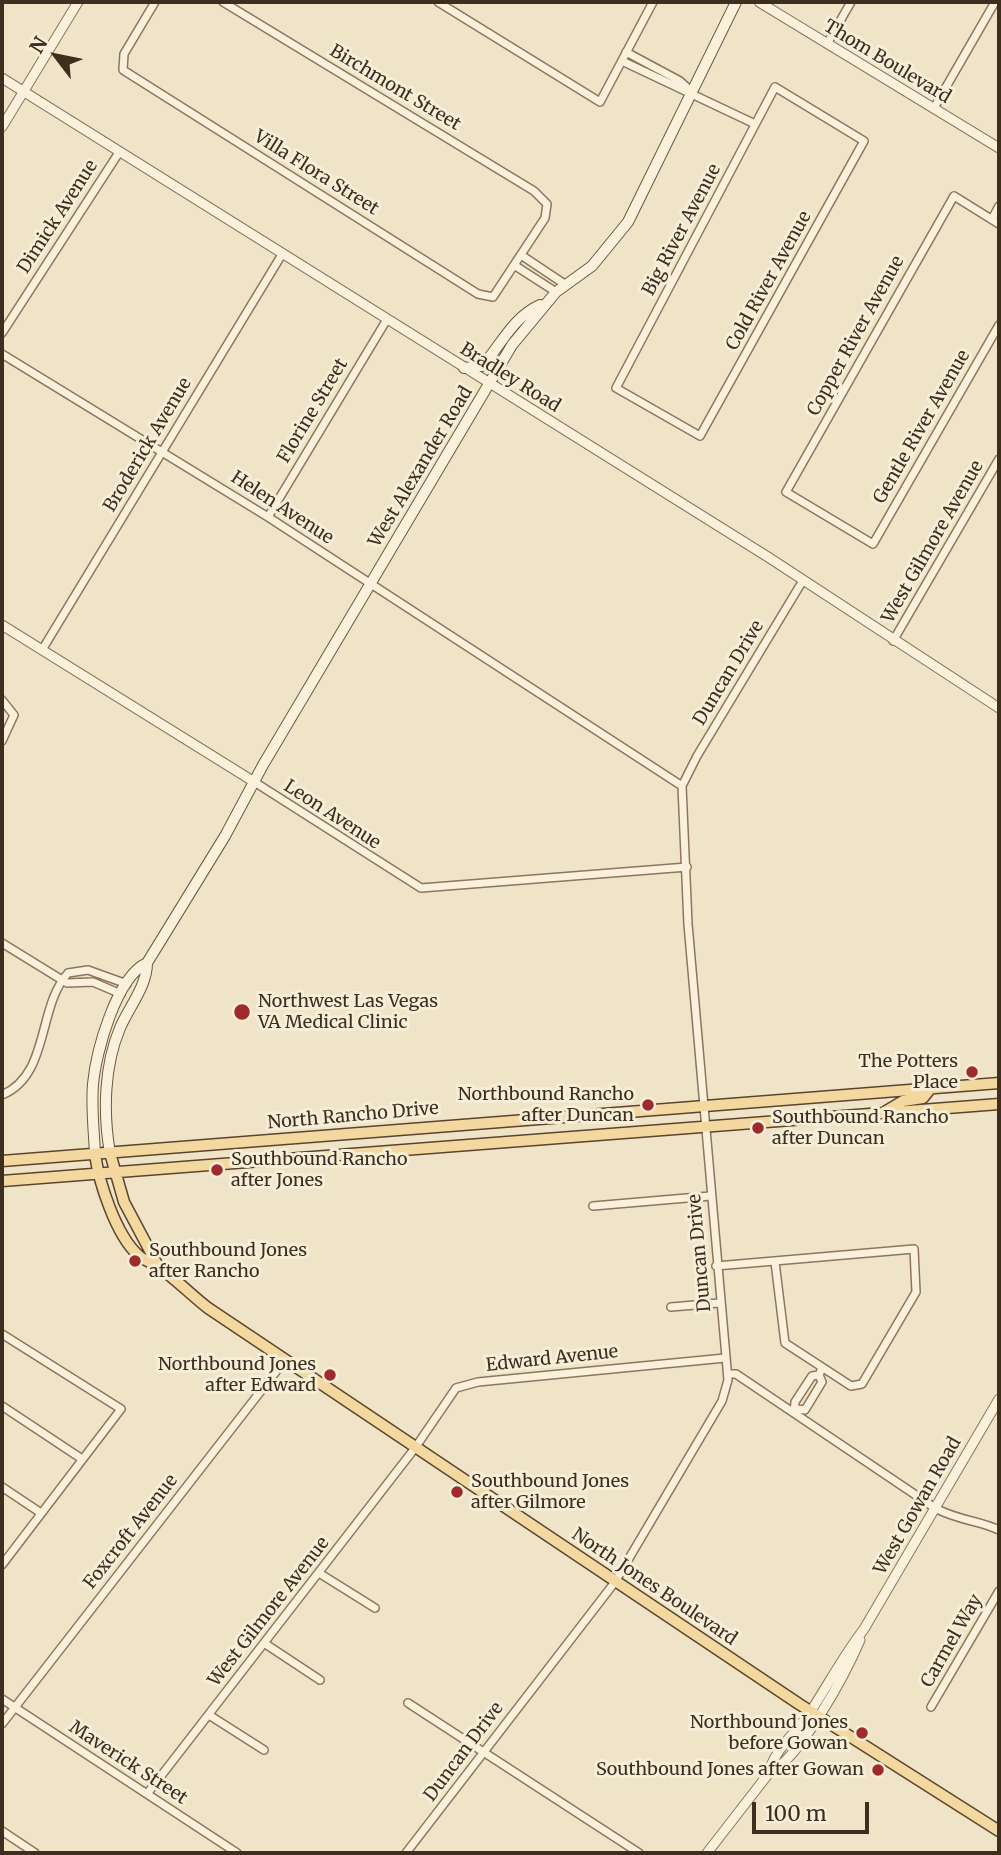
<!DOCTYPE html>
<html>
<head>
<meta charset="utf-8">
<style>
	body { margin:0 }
	#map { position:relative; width:1001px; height:1855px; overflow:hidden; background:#f0e4c8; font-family:Merriweather,serif }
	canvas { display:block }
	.frame { position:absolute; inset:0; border:4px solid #3d2e20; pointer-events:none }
	.north { position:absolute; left:21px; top:21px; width:70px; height:70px; -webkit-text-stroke:5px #f7eed8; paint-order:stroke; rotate:302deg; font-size:19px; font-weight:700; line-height:28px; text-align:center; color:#3d2e20 }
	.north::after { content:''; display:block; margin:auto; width:24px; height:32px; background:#3d2e20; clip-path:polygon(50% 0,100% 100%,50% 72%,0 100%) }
	.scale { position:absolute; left:752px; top:1802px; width:117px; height:32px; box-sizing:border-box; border:4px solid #3d2e20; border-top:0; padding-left:9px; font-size:21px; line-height:24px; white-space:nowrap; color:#3d2e20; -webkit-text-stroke:5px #f7eed8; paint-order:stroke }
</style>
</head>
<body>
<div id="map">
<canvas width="1001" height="1855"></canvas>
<div class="frame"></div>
<div class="north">N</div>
<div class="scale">100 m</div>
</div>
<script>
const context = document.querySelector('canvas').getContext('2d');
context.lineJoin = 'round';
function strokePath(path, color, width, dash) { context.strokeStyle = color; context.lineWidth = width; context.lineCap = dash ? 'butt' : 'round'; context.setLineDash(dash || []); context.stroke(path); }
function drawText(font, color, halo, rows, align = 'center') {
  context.font = font + ' Merriweather,serif'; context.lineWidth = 6; context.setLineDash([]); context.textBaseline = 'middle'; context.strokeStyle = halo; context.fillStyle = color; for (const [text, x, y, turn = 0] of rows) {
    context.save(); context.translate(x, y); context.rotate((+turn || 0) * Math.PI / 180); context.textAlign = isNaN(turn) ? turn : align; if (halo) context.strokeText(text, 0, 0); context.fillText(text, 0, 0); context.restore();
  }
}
const minor = new Path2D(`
	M 155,2 L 124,54 L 123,70 L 478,294 L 493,297 L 545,218 L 547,204 L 534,191 L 223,2
	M 438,2 L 600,102 L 653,2
	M 827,44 L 851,2
	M 626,52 L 680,81 L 692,92
	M 622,61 L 755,124
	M 775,87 L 864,141 L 700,436 L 616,388 Z
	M 934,108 L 995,2
	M 992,219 L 999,206
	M 999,224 L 954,196 L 786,492 L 873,544 L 999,325
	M 521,255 L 566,285
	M 514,265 L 556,292
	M 2,333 L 118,154
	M 2,354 L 268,517 L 682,786
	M 268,517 L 386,321
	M 893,641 L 999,459
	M 42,650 L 281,256
	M 2,700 L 14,715 L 2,741
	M 256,783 L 421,888 L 687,867
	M 2,943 L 67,983 L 93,982 L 121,994
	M 2,1095 C 50,1075 37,1007 68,973 L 88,970 L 127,984
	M 593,1206 L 710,1196
	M 716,1266 L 914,1249 L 916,1292 L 862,1384 L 851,1386 L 785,1343 L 775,1262
	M 671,1307 L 719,1303
	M 2,1334 L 121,1409 L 2,1565
	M 728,1374 L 736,1374 L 935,1508 C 959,1521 979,1520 999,1530
	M 2,1406 L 82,1459
	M 797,1409 L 805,1410 L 822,1382 L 819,1375
	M 794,1413 L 795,1402 L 812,1376 L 819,1375 L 822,1368
	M 2,1487 L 41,1513
	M 319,1573 L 375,1608
	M 264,1643 L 320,1680
	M 2,1699 L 237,1853
	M 408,1703 L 639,1853
	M 931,1707 L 999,1591
	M 209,1715 L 264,1750
	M 2,1724 L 285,1360
	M 147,1794 L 415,1448 L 456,1388 L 478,1382 L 725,1358
	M 2,1831 L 35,1853
	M 406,1853 L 615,1582 L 722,1401 L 728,1380 L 688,924 L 682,786 L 697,756 L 802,582`);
const tertiary = new Path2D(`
	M 759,2 L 999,148
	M 2,78 L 768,557 L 999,708
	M 2,127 L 78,2
	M 2,625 L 256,783
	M 769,1773 C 800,1759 846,1673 860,1640
	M 707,1853 L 769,1773 C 774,1749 798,1731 811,1711 C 829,1683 844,1655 864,1629 L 999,1399`);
const secondary = new Path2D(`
	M 464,368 L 482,366 C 502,344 512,318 540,305
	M 110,1153 C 103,1113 104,1066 120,1028 C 129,1007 147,986 147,963 L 225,836 L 263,765 L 512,345 L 556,292 L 592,266 L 628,222 L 736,2
	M 95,1154 C 94,1131 91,1107 93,1084 C 96,1052 116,977 147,963`);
const primary = new Path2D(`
	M 886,1111 L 903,1101 L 923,1098 L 931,1088
	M 110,1153 L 124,1202 L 158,1266
	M 95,1154 C 99,1183 116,1235 138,1255 C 143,1260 151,1262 157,1266 C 175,1278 191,1295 208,1308 L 799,1704 L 999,1831
	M 2,1161 L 999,1083
	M 2,1181 L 999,1104`);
const markers = [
	[242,1012,9,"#9e2a2b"],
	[972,1072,7,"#9e2a2b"],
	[648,1105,7,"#9e2a2b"],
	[758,1128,7,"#9e2a2b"],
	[217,1170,7,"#9e2a2b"],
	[135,1261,7,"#9e2a2b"],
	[330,1375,7,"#9e2a2b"],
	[457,1492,7,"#9e2a2b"],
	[862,1733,7,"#9e2a2b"],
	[878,1770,7,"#9e2a2b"]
];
const streetNames = [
	["Thom Boulevard",887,62,31],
	["Birchmont Street",395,88,31],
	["Villa Flora Street",316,173,32],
	["Dimick Avenue",58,217,-57],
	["Big River Avenue",682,230,-62],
	["Cold River Avenue",769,281,-61],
	["Copper River Avenue",856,336,-61],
	["Bradley Road",510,378,32],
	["Florine Street",313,411,-59],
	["Gentle River Avenue",922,427,-60],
	["Broderick Avenue",148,445,-59],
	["West Alexander Road",421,467,-59],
	["Helen Avenue",282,508,33],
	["West Gilmore Avenue",933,542,-60],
	["Duncan Drive",729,673,-59],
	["Leon Avenue",332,815,33],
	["North Rancho Drive",353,1116,-5],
	["Duncan Drive",700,1253,-95],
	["Edward Avenue",552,1359,-6],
	["West Gowan Road",918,1506,-60],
	["Foxcroft Avenue",131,1532,-52],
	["North Jones Boulevard",654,1587,34],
	["West Gilmore Avenue",269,1612,-52],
	["Carmel Way",952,1641,-60],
	["Duncan Drive",464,1752,-53],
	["Maverick Street",128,1763,33]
];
const poiNames = [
	["Northwest Las Vegas",258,1002],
	["VA Medical Clinic",258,1023],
	["The Potters",958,1062,"right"],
	["Place",958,1083,"right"],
	["Northbound Rancho",634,1095,"right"],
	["after Duncan",634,1116,"right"],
	["Southbound Rancho",772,1118],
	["after Duncan",772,1139],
	["Southbound Rancho",231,1160],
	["after Jones",231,1181],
	["Southbound Jones",149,1251],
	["after Rancho",149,1272],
	["Northbound Jones",316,1365,"right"],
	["after Edward",316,1386,"right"],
	["Southbound Jones",471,1482],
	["after Gilmore",471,1503],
	["Northbound Jones",848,1723,"right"],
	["before Gowan",848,1744,"right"],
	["Southbound Jones after Gowan",864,1770,"right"]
];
strokePath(minor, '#8d765c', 10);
strokePath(tertiary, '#8d765c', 11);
strokePath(secondary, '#6f573f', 12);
strokePath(primary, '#5b4430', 13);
strokePath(minor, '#faf1dc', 7);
strokePath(tertiary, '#faf1dc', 9);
strokePath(secondary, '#faf1dc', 10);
strokePath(primary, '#f3d9a0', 10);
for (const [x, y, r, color] of markers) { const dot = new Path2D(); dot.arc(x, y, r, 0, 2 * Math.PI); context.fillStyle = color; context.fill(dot); strokePath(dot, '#f7eed8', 2.5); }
drawText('18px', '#3d2e20', '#f7eed8', streetNames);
drawText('18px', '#3d2e20', '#f7eed8', poiNames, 'left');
</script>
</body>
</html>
